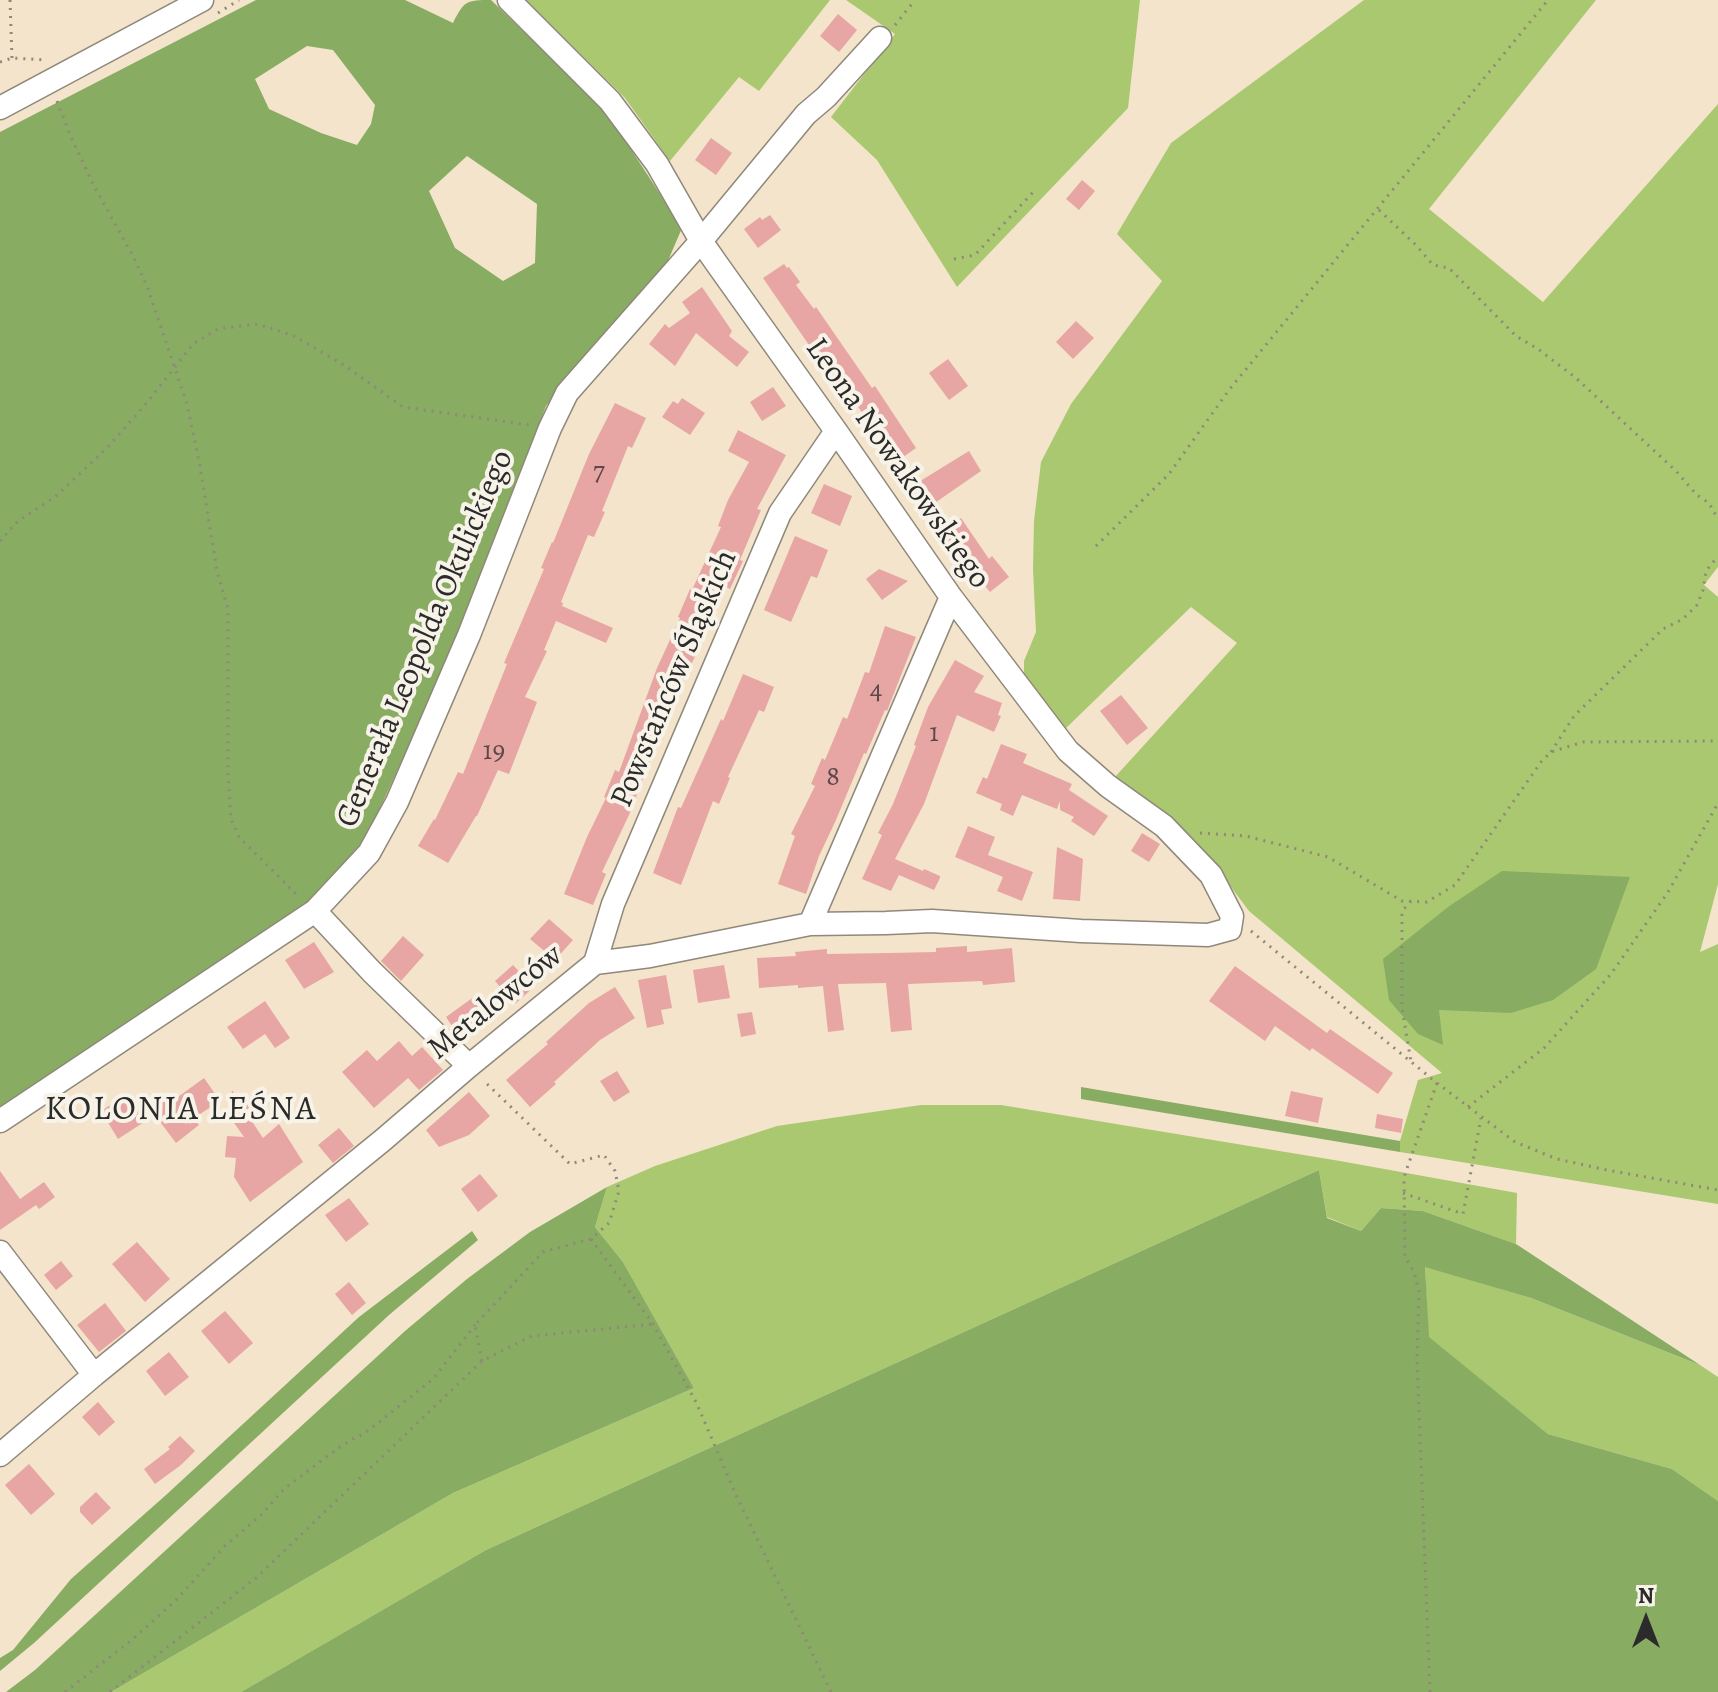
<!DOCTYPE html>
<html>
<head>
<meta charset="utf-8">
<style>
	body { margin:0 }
	#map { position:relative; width:1718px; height:1692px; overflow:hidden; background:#f3e4cb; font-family:Alegreya,serif }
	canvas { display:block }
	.north { position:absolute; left:1606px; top:1580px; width:80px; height:80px; -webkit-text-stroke:6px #f7f3e8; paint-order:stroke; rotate:0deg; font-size:22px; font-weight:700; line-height:32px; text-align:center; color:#2b2b2b }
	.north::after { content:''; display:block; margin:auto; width:28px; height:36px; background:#2b2b2b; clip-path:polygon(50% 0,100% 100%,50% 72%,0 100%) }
</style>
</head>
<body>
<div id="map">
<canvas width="1718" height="1692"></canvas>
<div class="north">N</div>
</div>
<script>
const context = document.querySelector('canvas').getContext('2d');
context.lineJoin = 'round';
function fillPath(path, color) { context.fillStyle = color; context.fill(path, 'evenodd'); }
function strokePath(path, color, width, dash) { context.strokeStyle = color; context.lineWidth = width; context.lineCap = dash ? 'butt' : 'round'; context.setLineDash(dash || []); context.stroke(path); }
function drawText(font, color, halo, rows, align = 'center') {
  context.font = font + ' Alegreya,serif'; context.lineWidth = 8; context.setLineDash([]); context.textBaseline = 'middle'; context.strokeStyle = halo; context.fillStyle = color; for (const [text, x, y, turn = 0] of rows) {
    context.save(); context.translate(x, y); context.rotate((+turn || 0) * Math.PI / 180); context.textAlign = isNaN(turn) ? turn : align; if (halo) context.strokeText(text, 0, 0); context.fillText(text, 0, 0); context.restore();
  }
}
const green = new Path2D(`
	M 526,0 L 830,0 L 759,91 L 739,77 L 670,161 L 625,98 Z
	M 846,0 L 1140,0 L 1128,108 L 957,287 L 877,160 L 831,117 L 895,34 Z
	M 1364,0 L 1596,0 L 1429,209 L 1543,302 L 1718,104 L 1718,567 L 1704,585 L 1718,597 L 1718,884 L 1700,952 L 1718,944 L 1718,1204 L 1400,1152 L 1400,1141 L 1418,1080 L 1442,1073 L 1249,911 L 1219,871 L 1187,838 L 1115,777 L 1237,643 L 1191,607 L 1063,731 L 1024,678 L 1024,661 L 1036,632 L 1033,569 L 1034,521 L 1041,462 L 1071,404 L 1162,281 L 1117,234 L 1171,143 Z
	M 921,1105 L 1001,1105 L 1340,1161 L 1517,1193 L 1516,1244 L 1423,1211 L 1381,1208 L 1361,1231 L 1327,1217 L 1319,1170 L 486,1550 L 241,1692 L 111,1692 L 453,1493 L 694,1388 L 623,1262 L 595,1227 L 607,1187 L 655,1166 L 777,1126 Z
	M 1425,1266 L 1531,1298 L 1700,1365 L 1718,1377 L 1718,1501 L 1672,1469 L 1548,1434 L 1428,1337 Z`);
const forest = new Path2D(`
	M 256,0 L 405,0 L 453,23 C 464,1 466,0 491,0 L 608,114 L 682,228 L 667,263 L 546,406 L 457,639 L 367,837 L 307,904 L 0,1113 L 0,132 ZM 307,46 L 333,50 L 375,105 L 371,124 L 357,145 L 321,133 L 269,109 L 255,79 ZM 467,156 L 537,204 L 535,263 L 503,281 L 455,248 L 429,191 Z
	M 1502,871 L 1630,877 L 1596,969 L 1553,1000 L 1511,1013 L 1439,1010 L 1443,1045 L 1418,1034 L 1389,1000 L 1383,959 L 1448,907 Z
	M 1081,1087 L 1400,1141 L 1400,1152 L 1081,1099 Z
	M 1319,1170 L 1327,1218 L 1361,1231 L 1381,1208 L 1423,1211 L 1516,1244 L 1700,1365 L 1531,1298 L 1425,1267 L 1429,1337 L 1548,1434 L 1672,1469 L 1718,1501 L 1718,1692 L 241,1692 L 486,1550 Z
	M 607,1187 L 595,1227 L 623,1262 L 694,1388 L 453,1493 L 111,1692 L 6,1692 L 35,1670 L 405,1331 L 467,1279 L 530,1232 Z
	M 472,1231 L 478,1240 L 389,1315 L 34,1643 L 0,1671 L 0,1658 L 13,1650 L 71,1579 L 166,1495 L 359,1317 Z`);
const building = new Path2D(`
	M 838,14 L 857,30 L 839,52 L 820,36 Z
	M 711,138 L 732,153 L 716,175 L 695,160 Z
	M 1082,180 L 1095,191 L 1079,210 L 1066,199 Z
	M 770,215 L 781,230 L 758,248 L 744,229 L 760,217 L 762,220 Z
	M 784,264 L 787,268 L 789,267 L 800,282 L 796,285 L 814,309 L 816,307 L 872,388 L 875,386 L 916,448 L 896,462 L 841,382 L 837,386 L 763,278 Z
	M 702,287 L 732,331 L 729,336 L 749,352 L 737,367 L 696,333 L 675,366 L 649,344 L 665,324 L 669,328 L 690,313 L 682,302 Z
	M 1076,321 L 1094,338 L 1073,359 L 1056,342 Z
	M 948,359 L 968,386 L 949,400 L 929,373 Z
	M 773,387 L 786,406 L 762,421 L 750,402 Z
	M 682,398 L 705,413 L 690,435 L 662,417 L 673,401 L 678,404 Z
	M 615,403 L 646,418 L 632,448 L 628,446 L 602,511 L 605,512 L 594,537 L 588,535 L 561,602 L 563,603 L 562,606 L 613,628 L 606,643 L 556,621 L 544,650 L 547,651 L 525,697 L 537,702 L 509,774 L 498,770 L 477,816 L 476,816 L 448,863 L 418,846 L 434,819 L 435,820 L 458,772 L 463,774 L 507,664 L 504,663 L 544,569 L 541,568 L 552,542 L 553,543 L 589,454 Z
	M 738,430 L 786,455 L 757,509 L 761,510 L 740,560 L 743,561 L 730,589 L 726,587 L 708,630 L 683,681 L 671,715 L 668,714 L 629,815 L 602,872 L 606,874 L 593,905 L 564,894 L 587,837 L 606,798 L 604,797 L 615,770 L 619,772 L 657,668 L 680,618 L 678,617 L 690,589 L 692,590 L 721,527 L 718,526 L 728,500 L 749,462 L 728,451 Z
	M 969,451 L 981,471 L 926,509 L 909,488 Z
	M 824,484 L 852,496 L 840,526 L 811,513 Z
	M 961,518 L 989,559 L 992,556 L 1009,577 L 990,592 L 982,582 L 980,584 L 941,532 Z
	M 795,536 L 828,550 L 817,578 L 811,576 L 791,622 L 764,610 Z
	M 879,569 L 908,581 L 882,600 L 866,579 Z
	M 885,626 L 916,637 L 887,711 L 885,710 L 866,754 L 864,753 L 836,820 L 819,856 L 806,894 L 778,884 L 795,836 L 791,834 L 815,786 L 811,784 L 822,758 L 825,760 L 843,717 L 847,719 L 865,672 L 869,673 Z
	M 955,660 L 984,676 L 974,692 L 1002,703 L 998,715 L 1001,716 L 994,732 L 957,715 L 924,804 L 895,859 L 923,871 L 924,869 L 940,876 L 940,878 L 934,890 L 899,875 L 891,891 L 862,879 L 882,835 L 878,833 L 893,804 L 916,746 L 914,745 L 928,707 Z
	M 743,674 L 774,687 L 764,712 L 759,710 L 728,777 L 730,778 L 719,804 L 713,801 L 681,885 L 653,873 L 678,807 L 681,808 L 721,719 L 723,721 Z
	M 1121,695 L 1148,728 L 1127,745 L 1100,711 Z
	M 1001,744 L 1027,754 L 1023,763 L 1072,784 L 1069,790 L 1108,816 L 1094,836 L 1071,821 L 1074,817 L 1060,810 L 1060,801 L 1057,809 L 1022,795 L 1013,816 L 1000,810 L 1002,804 L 976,793 L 983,777 L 987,779 Z
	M 968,826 L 995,837 L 988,855 L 1033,872 L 1022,901 L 997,891 L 1003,877 L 955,857 Z
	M 1142,833 L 1160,844 L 1149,862 L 1131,851 Z
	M 1057,847 L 1083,859 L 1080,901 L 1053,899 Z
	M 549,919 L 573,940 L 555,960 L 530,939 Z
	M 403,936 L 424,955 L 401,981 L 381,961 Z
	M 314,942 L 334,972 L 304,989 L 285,960 Z
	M 967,946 L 967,952 L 1012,948 L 1015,982 L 983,985 L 982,981 L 908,984 L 912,1030 L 891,1032 L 886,983 L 838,984 L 844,1030 L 828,1032 L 823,986 L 798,988 L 798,985 L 759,988 L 757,958 L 796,956 L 795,952 L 827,949 L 827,954 L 890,953 L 936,952 L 936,948 Z
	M 513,965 L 534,987 L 515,1004 L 495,981 Z
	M 724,965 L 730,998 L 698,1003 L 693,970 Z
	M 1235,966 L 1327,1033 L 1330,1029 L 1393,1073 L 1378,1094 L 1312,1048 L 1310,1051 L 1275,1026 L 1265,1041 L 1209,1001 Z
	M 666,975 L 672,1008 L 661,1010 L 664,1024 L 647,1028 L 638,980 Z
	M 615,987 L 635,1018 L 600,1040 L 554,1082 L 556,1084 L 530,1107 L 506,1080 L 548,1044 L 546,1042 L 589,1003 Z
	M 475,996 L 490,1017 L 482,1023 L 483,1026 L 470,1036 L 468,1032 L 460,1038 L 446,1017 Z
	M 265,1001 L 290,1038 L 275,1048 L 265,1034 L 243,1049 L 227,1027 Z
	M 752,1012 L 756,1034 L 741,1037 L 737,1014 Z
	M 399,1041 L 412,1056 L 422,1047 L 443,1070 L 419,1090 L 408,1078 L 374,1108 L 342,1072 L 367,1050 L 377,1061 Z
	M 617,1071 L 630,1092 L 614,1102 L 600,1081 Z
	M 204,1078 L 220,1101 L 194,1118 L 199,1125 L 176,1143 L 155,1115 L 118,1139 L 101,1111 L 126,1095 L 136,1112 L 154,1098 L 159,1105 L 175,1093 L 178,1097 Z
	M 232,1090 L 236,1097 L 240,1094 L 250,1107 L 245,1111 L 263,1138 L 279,1124 L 303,1162 L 250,1202 L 234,1177 L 236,1158 L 225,1157 L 227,1136 L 244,1137 L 232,1120 L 229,1123 Z
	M 1291,1091 L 1323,1098 L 1318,1123 L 1285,1116 Z
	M 469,1092 L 490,1116 L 469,1135 L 439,1147 L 426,1130 Z
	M 1377,1114 L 1403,1119 L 1401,1133 L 1375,1128 Z
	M 339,1128 L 354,1146 L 333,1163 L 318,1145 Z
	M 0,1171 L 20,1199 L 44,1182 L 55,1197 L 39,1209 L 36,1205 L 0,1230 Z
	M 480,1174 L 498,1196 L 478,1212 L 461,1189 Z
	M 349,1198 L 369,1224 L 346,1242 L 325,1215 Z
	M 137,1242 L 170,1279 L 145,1302 L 112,1264 Z
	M 61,1261 L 73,1276 L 56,1290 L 44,1275 Z
	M 349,1282 L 366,1303 L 352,1315 L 335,1294 Z
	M 105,1303 L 126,1331 L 99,1352 L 77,1325 Z
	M 225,1311 L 253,1343 L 229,1364 L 201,1331 Z
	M 169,1352 L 189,1377 L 165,1396 L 146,1371 Z
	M 98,1402 L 115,1422 L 99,1436 L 82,1417 Z
	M 180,1436 L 195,1451 L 181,1465 L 155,1484 L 144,1469 L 170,1449 L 168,1447 Z
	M 29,1464 L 55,1494 L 31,1515 L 5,1485 Z
	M 96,1492 L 111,1508 L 92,1525 L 80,1512 L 80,1507 Z`);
const path = new Path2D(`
	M 10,0 L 12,58
	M 218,13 L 239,0
	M 895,25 L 915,0
	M 0,62 L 12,58 L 47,60
	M 57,101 L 71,137 L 94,186 L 134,258 L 147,286 L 187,404 L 200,466 L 217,571 L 228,609 L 228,772 L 231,819 L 239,837 L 300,898
	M 1379,210 L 1416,245 L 1433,265 L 1449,268 L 1516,336 L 1538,349 L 1576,378 L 1676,471 L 1697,495 L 1709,503 L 1718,519
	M 954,259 L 975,255 L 1035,190
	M 0,541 L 18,521 L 55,497 L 107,448 L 145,405 L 193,344 L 218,329 L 258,324 L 294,336 L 344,365 L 403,407 L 530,425
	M 1096,546 L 1169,474 L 1229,390 L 1548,0
	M 1551,752 L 1574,716 L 1663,629 L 1683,619 L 1697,605 L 1703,590 L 1706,571 L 1718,556
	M 1200,833 L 1246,836 L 1328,857 L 1402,901 L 1427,902 L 1455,885 L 1541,762 L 1551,752 L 1583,742 L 1718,741
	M 1411,901 L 1404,909 L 1402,915 L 1402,1008 L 1411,1062
	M 1251,931 L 1437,1083 L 1515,1142 L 1557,1159 L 1607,1170 L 1718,1190
	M 1468,1107 L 1544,1048 L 1611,974 L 1668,892 L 1718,803
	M 1403,1193 L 1463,1214 L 1481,1118
	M 591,1239 L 653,1324 L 696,1402 L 736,1495 L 831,1692
	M 482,1361 L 475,1325 L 543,1252 L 591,1239 L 609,1223 L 619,1191 L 615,1171 L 604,1155 L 570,1164 L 483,1080
	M 65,1692 L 133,1639 L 176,1600 L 225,1546 L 261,1515 L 284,1489 L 337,1449 L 356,1437 L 364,1434 L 433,1379 L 475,1325
	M 110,1692 L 256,1578 L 482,1361 L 532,1336 L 653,1324
	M 1430,1692 L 1417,1359 L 1419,1291 L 1414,1272 L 1405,1257 L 1404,1177 L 1437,1083`);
const minor = new Path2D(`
	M 0,108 L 202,0
	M 315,911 L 372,972 L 469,1066
	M 810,924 L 951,597
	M 595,963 L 613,904 L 780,513 L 836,431
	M 0,1121 L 315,911 L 369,853 L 397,802 L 469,635 L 550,428 L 567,393 L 701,241 L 806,114 L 826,97 L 880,38
	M 0,1252 L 94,1375
	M 0,1455 L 94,1375 L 383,1140 L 469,1066 L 595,963 L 650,956 L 810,924 L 886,923 L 932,921 L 1081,931 L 1208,935 L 1230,929 L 1232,916 L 1211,875 L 1164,826 L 1108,786 L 1068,751 L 951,597 L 836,431 L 717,264 L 701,241 L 657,164 L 610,101 L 509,0`);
const numberNames = [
	["7",599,473],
	["4",876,691],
	["1",934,734],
	["19",494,752],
	["8",833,778]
];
const streetNames = [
	["Leona Nowakowskiego",897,464,55],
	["Generała Leopolda Okulickiego",426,639,-67],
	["Powstańców Śląskich",675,679,-67],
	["Metalowców",496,1003,-39]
];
const neighbourhoodNames = [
	["KOLONIA LEŚNA",181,1111]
];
fillPath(green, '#aac86f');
fillPath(forest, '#87ac62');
fillPath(building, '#e7a6a4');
strokePath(minor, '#8f887b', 25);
strokePath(path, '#8f887b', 3, [2, 6]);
strokePath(minor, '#fff', 22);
drawText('28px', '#5a4a49', null, numberNames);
drawText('32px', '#2b2b2b', '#f7f3e8', streetNames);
context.letterSpacing = '2px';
drawText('34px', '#2b2b2b', '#f7f3e8', neighbourhoodNames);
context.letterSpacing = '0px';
</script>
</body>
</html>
